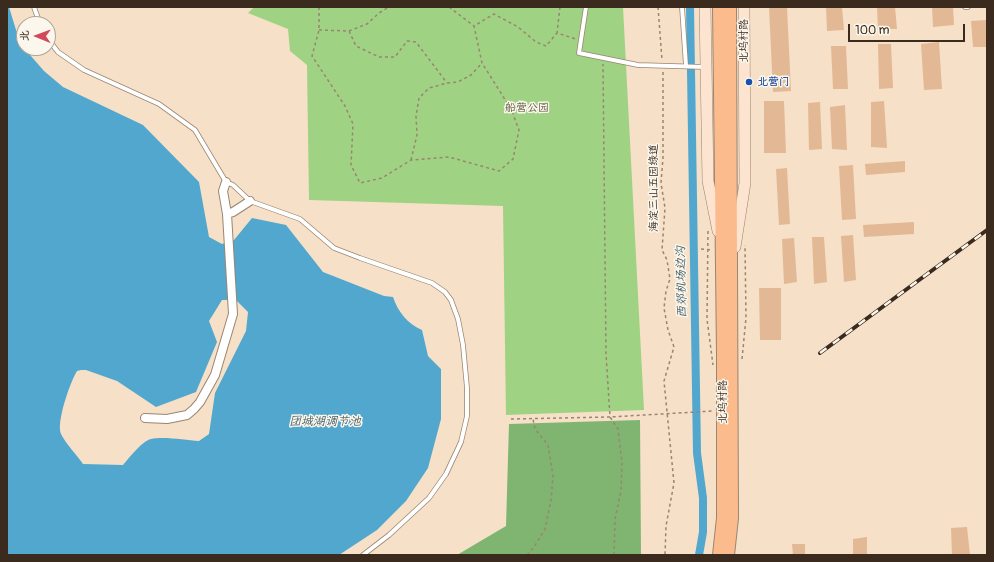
<!DOCTYPE html>
<html>
<head>
<meta charset="utf-8">
<style>
	body { margin:0 }
	#map { position:relative; width:994px; height:562px; overflow:hidden; background:#f6e0c7; font-family:Pangolin,"LXGW WenKai TC",sans-serif }
	canvas { display:block }
	.frame { position:absolute; inset:0; border:8px solid #3b2a1e; pointer-events:none }
	.north { position:absolute; left:16px; top:16px; width:40px; height:40px; box-sizing:border-box; background:#fbf7ec; border:1px solid #aea59a; border-radius:50%; rotate:271deg; font-size:11px; font-weight:700; line-height:16px; text-align:center; color:#3b2a1e }
	.north::after { content:''; display:block; margin:auto; width:14px; height:18px; background:#d1495b; clip-path:polygon(50% 0,100% 100%,50% 72%,0 100%) }
	.scale { position:absolute; left:848px; top:24px; width:117px; height:18px; box-sizing:border-box; border:2px solid #3b2a1e; border-top:0; padding-left:5px; font-size:12px; line-height:14px; white-space:nowrap; color:#3b2a1e; -webkit-text-stroke:3px #fbf7ec; paint-order:stroke }
</style>
</head>
<body>
<div id="map">
<canvas width="994" height="562"></canvas>
<div class="frame"></div>
<div class="north">北</div>
<div class="scale">100 m</div>
</div>
<script>
const context = document.querySelector('canvas').getContext('2d');
context.lineJoin = 'round';
function fillPath(path, color) { context.fillStyle = color; context.fill(path, 'evenodd'); }
function strokePath(path, color, width, dash) { context.strokeStyle = color; context.lineWidth = width; context.lineCap = dash ? 'butt' : 'round'; context.setLineDash(dash || []); context.stroke(path); }
function drawText(font, color, halo, rows, align = 'center') {
  context.font = font + ' Pangolin,"LXGW WenKai TC",sans-serif'; context.lineWidth = 3; context.setLineDash([]); context.textBaseline = 'middle'; context.strokeStyle = halo; context.fillStyle = color; for (const [text, x, y, turn = 0] of rows) {
    context.save(); context.translate(x, y); context.rotate((+turn || 0) * Math.PI / 180); context.textAlign = isNaN(turn) ? turn : align; if (halo) context.strokeText(text, 0, 0); context.fillText(text, 0, 0); context.restore();
  }
}
const green = new Path2D(`
	M 254,7 L 623,7 L 644,410 L 506,415 L 503,206 L 309,200 L 307,65 L 290,51 L 288,29 L 248,13 Z`);
const forest = new Path2D(`
	M 640,420 L 641,555 L 457,555 L 506,526 L 509,424 Z`);
const water = new Path2D(`
	M 7,7 L 9,7 L 16,30 L 24,48 L 44,71 L 63,87 L 143,125 L 199,182 L 209,237 L 222,244 L 234,240 L 252,218 L 286,225 L 323,272 L 384,296 L 393,297 C 398,312 408,324 422,330 L 428,356 L 441,369 L 441,419 L 428,468 L 406,501 L 377,530 L 339,555 L 7,555 ZM 222,300 L 236,300 L 248,312 L 246,331 L 215,393 L 209,434 L 199,441 C 186,440 163,436 151,439 C 142,441 129,458 123,465 L 83,464 C 77,455 66,444 61,434 C 56,423 70,382 77,371 L 81,370 L 86,370 L 117,381 L 156,407 L 196,392 L 217,342 L 209,321 Z`);
const canal = new Path2D(`
	M 690,7 L 697,453 L 703,498 L 703,532 L 699,555`);
const building = new Path2D(`
	M 769,7 L 787,7 L 791,91 L 773,92 Z
	M 826,7 L 842,7 L 844,30 L 827,31 Z
	M 877,7 L 895,7 L 897,29 L 878,29 Z
	M 932,7 L 953,7 L 954,25 L 933,27 Z
	M 987,20 L 986,30 L 987,47 L 973,47 L 971,21 Z
	M 939,42 L 942,89 L 924,90 L 921,44 Z
	M 878,44 L 891,44 L 893,88 L 879,89 Z
	M 831,46 L 846,46 L 848,89 L 833,89 Z
	M 764,101 L 784,101 L 786,153 L 764,153 Z
	M 884,101 L 887,148 L 871,147 L 871,102 Z
	M 820,102 L 822,149 L 809,150 L 808,103 Z
	M 845,105 L 847,150 L 832,149 L 830,107 Z
	M 905,161 L 905,172 L 866,175 L 865,164 Z
	M 853,165 L 856,219 L 842,220 L 839,166 Z
	M 787,168 L 790,224 L 779,225 L 776,169 Z
	M 914,222 L 914,234 L 864,237 L 863,225 Z
	M 853,235 L 856,280 L 844,282 L 841,236 Z
	M 812,237 L 824,237 L 827,282 L 814,284 Z
	M 794,238 L 797,282 L 784,284 L 782,239 Z
	M 759,288 L 781,288 L 781,340 L 760,340 Z
	M 967,527 L 970,555 L 952,555 L 951,528 Z
	M 867,537 L 867,555 L 853,555 L 853,539 Z
	M 792,544 L 805,544 L 805,555 L 793,555 Z`);
const path = new Path2D(`
	M 319,7 L 319,30 L 312,56 L 345,106 L 353,124 L 351,165 L 360,183 L 382,178 L 411,160 L 449,157 L 499,171 L 513,159 L 519,130 L 511,109 L 482,63 L 474,26 L 494,14 L 518,27 L 536,42 L 546,46 L 557,33
	M 449,7 L 474,26
	M 560,7 L 557,33 L 576,39
	M 658,7 L 662,60
	M 319,30 L 349,31 L 367,24 L 379,13 L 389,7
	M 349,31 L 356,46 L 379,57 L 395,57 L 407,41 L 416,42 L 447,83
	M 663,72 L 663,158 L 661,183 L 665,208 L 662,250 L 667,260 L 670,279 L 666,291 L 664,308 L 668,330 L 674,347 L 664,381 L 674,483 L 666,526 L 665,555
	M 411,160 L 417,135 L 416,116 L 419,98 L 429,88 L 447,83 L 458,82 L 471,75 L 482,63
	M 708,231 L 707,319 L 713,365
	M 701,249 L 712,250
	M 742,359 L 746,318 L 745,245
	M 511,419 L 610,417 L 606,354 L 603,64
	M 527,555 L 534,547 L 545,529 L 551,500 L 553,476 L 548,445 L 535,429 L 533,419
	M 614,555 L 615,519 L 621,491 L 622,463 L 618,429 L 610,417 L 713,411`);
const lane = new Path2D(`
	M 34,7 L 40,24
	M 586,7 L 579,53 L 638,65 L 705,67
	M 682,7 L 686,66
	M 965,7 L 968,7
	M 48,39 L 58,52 L 84,70 L 159,104 L 195,130 L 226,182 L 233,185 L 250,201 L 300,219 L 334,248 L 360,258 L 432,283 L 445,292 L 451,300 L 458,319 L 463,345 L 467,388 L 467,416 L 461,442 L 446,474 L 429,498 L 389,535 L 363,555`);
const street = new Path2D(`
	M 227,214 L 233,212 L 250,201
	M 145,418 L 167,419 L 187,415 L 194,409 L 200,402 L 215,375 L 233,314 L 227,214 L 223,191 L 226,182`);
const secondary = new Path2D(`
	M 705,7 L 708,181 L 718,231
	M 735,247 L 745,183 L 744,7`);
const primary = new Path2D(`
	M 719,7 L 723,355 L 723,518 L 719,555
	M 728,555 L 732,518 L 730,7`);
const rail = new Path2D(`
	M 820,353 L 987,230`);
const markers = [
	[749,82,4,"#1a4fb4"]
];
const streetNames = [
	["北坞村路",744,41,-90],
	["海淀三山五园绿道",654,188,-90],
	["北坞村路",723,402,-90]
];
const transitNames = [
	["北营门",757,82]
];
const parkNames = [
	["船营公园",527,108]
];
const waterNames = [
	["西郊机场边沟",682,282,-91],
	["团城湖调节池",325,422]
];
fillPath(green, '#9fd383');
fillPath(forest, '#7fb571');
fillPath(water, '#51a7ce');
strokePath(canal, '#51a7ce', 8);
fillPath(building, '#e2b994');
strokePath(lane, '#988572', 5.5);
strokePath(street, '#988572', 10);
strokePath(secondary, '#988572', 12);
strokePath(primary, '#988572', 14);
strokePath(path, '#988572', 1.5, [3, 3]);
strokePath(lane, '#fff', 4);
strokePath(street, '#fff', 8);
strokePath(secondary, '#fde4d1', 11);
strokePath(primary, '#fbbb8d', 12);
strokePath(rail, '#3b2a1e', 4);
strokePath(rail, '#fbf7ec', 2.5, [8]);
for (const [x, y, r, color] of markers) { const dot = new Path2D(); dot.arc(x, y, r, 0, 2 * Math.PI); context.fillStyle = color; context.fill(dot); strokePath(dot, '#fbf7ec', 1.5); }
drawText('11px', '#3b2a1e', '#fbf7ec', streetNames);
drawText('bold 11px', '#164399', '#fbf7ec', transitNames, 'left');
drawText('11px', '#545437', '#fbf7ec', parkNames);
drawText('italic 12px', '#445c64', '#fbf7ec', waterNames);
</script>
</body>
</html>
